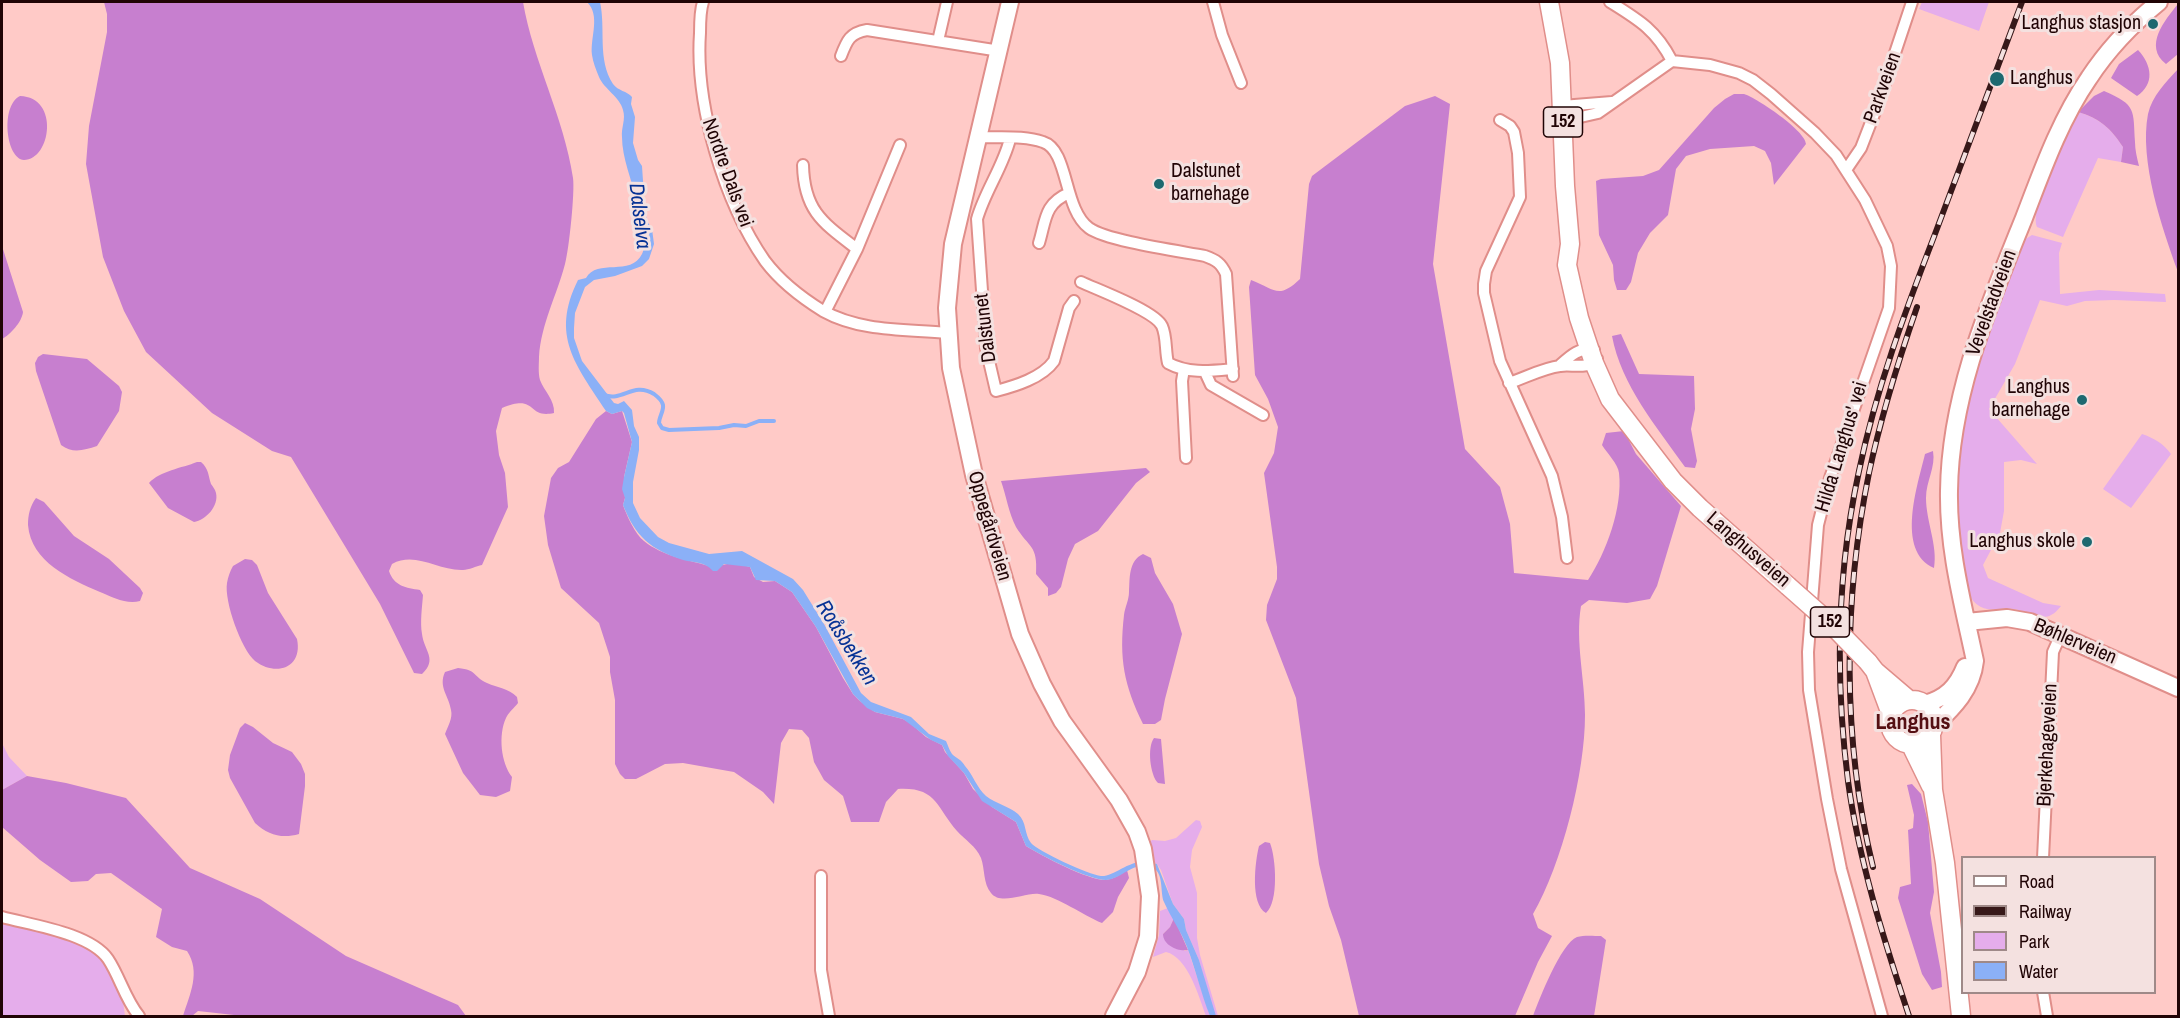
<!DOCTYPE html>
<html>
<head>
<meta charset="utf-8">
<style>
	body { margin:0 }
	#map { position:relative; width:2180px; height:1018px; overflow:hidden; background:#ffcac7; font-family:"Archivo Narrow",sans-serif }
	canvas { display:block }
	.frame { position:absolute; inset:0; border:3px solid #200405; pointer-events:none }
	.legend { position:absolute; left:1961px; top:856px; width:195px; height:138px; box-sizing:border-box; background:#f4e1e0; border:2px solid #9f8988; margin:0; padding:8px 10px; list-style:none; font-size:18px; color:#200405 }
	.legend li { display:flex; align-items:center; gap:12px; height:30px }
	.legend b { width:30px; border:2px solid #9f8988 }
</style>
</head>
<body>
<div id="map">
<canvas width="2180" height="1018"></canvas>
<div class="frame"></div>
<ul class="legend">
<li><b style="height:8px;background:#fff"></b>Road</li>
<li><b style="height:8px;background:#371819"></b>Railway</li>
<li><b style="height:16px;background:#e5adeb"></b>Park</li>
<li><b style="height:16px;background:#8bb0f7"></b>Water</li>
</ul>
</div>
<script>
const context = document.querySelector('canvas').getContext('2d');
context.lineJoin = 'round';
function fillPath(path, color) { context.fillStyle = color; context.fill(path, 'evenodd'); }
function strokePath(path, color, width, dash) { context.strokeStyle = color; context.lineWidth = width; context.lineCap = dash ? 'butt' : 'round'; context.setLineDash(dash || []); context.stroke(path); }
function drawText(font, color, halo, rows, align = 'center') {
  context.font = font + ' "Archivo Narrow",sans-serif'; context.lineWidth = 6; context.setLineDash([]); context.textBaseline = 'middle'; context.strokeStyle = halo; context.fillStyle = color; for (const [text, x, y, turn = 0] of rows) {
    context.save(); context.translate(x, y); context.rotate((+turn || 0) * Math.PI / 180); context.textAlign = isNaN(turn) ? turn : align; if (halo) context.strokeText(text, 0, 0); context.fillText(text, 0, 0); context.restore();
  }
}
const green = new Path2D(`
	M 1922,2 L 1989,2 L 1979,31 L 1919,9 Z
	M 2078,112 C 2101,119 2110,128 2123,147 L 2121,162 L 2098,158 L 2063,237 L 2037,227 C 2029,205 2066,134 2078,112 Z
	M 2032,235 L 2062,243 L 2059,253 L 2060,294 L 2099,290 L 2165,294 L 2166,302 L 2114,300 L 2085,301 L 2067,306 L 2040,300 L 2015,364 L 1989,409 L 2037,464 L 2021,460 L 2004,462 L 2004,511 L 2000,533 L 1983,565 L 1988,578 L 2043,603 L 2061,606 C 2045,627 2034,612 2013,609 C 2003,608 1991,612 1981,607 C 1965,599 1963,574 1961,558 C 1952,500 1959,439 1973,382 C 1976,367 1983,353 1987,339 C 1999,305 2012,273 2024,240 Z
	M 2142,434 C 2154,438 2164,444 2171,454 L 2131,508 L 2103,489 Z
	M 2,743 L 9,757 L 27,776 L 2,790 Z
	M 1196,820 L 1200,821 L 1202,827 L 1192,850 L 1190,867 L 1197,893 L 1197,938 L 1200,955 L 1218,1016 L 1216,1016 L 1213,1012 L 1199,960 L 1186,930 L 1184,919 L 1173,904 L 1161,870 L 1157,864 L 1153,862 L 1149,843 L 1152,840 L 1165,841 L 1176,838 Z
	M 1168,908 L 1174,918 L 1170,927 L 1163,934 L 1185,951 L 1188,950 L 1210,1016 L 1206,1016 C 1199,997 1188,957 1166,952 L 1153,957 L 1159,935 L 1160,911 Z
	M 2,922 L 85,945 L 97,951 L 109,969 L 123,1001 L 125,1016 L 2,1016 Z`);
const forest = new Path2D(`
	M 104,2 L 523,2 C 533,61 564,117 573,178 C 575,192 569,250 565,264 C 557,295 541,324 539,357 C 539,363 538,373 540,380 C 544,391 555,400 554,413 C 526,419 538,393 502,408 L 496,431 L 499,455 L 505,473 L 508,507 L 482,565 C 476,566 469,570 463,570 C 438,571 416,551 392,564 L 389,571 C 394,586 406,588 420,590 L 423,595 C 422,608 420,622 422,634 C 424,651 438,659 422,674 L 414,673 L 380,604 L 291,457 L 272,451 L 212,413 L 146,352 L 124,311 L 103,257 L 86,164 L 89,126 L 107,32 L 107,14 Z
	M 2178,4 L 2178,54 L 2166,64 C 2143,46 2165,20 2178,4 Z
	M 2138,50 C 2152,65 2155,84 2137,96 L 2111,78 L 2119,64 Z
	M 2178,69 L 2178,272 C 2162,228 2139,161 2148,114 C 2152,96 2166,82 2178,69 Z
	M 2104,91 C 2137,105 2133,110 2135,142 C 2135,150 2137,158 2139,166 L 2121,162 L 2123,147 C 2111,129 2100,118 2078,112 L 2094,96 Z
	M 1734,94 C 1737,94 1741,94 1744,94 C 1757,98 1806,131 1806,144 L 1774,185 L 1771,163 L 1765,151 L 1754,146 L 1710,149 L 1686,156 L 1676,169 L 1668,215 L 1650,233 L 1638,253 L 1631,282 L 1626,290 L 1617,290 L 1614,280 L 1613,265 L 1599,235 L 1596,181 L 1601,179 L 1643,176 L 1659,170 L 1714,108 L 1725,99 Z
	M 20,96 C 60,97 51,160 24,160 C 6,159 0,106 20,96 Z
	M 1435,96 L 1450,104 L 1433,264 L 1465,449 L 1500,487 L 1510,524 L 1514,573 L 1588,580 C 1606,553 1623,507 1619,473 C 1618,464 1607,453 1602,445 L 1606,433 L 1624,431 L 1636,454 L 1681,506 L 1657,586 L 1650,599 L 1627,603 L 1589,600 L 1581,606 C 1575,642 1585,679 1585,715 C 1585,773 1562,864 1533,914 L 1538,928 L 1552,936 L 1538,962 L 1515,1016 L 1359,1016 L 1341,940 L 1329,906 L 1319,864 L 1296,698 L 1266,620 L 1267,605 L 1277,579 L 1277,567 L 1264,473 L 1274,453 L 1278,427 L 1268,399 L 1255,375 L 1249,287 L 1251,280 C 1275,289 1278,300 1300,279 L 1309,184 L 1312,176 L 1405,106 Z
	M 2,246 L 23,312 C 22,322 10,335 2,339 Z
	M 1621,334 L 1639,374 L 1694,376 L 1695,409 L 1691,429 L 1697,461 L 1695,468 L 1685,467 C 1657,427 1621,385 1612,336 Z
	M 43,354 L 87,359 L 119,386 L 122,392 L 119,411 L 97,446 C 84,450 73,454 61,445 L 36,371 L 35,363 L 38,357 Z
	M 606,411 L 612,414 L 622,411 L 632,442 L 624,477 L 625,498 L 623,505 C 627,516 635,534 644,541 C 662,556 689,560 709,566 C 715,568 721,565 727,564 C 734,563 743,565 750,567 L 754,577 L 763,582 L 775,581 L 792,592 L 816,627 L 843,678 L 853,694 L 860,701 L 875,712 L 903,719 L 910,723 L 926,737 L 942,745 L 945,752 L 964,773 L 973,789 L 992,807 L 1016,822 L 1026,846 C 1042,856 1088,880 1105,880 C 1114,879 1120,875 1127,870 L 1129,878 L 1118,897 L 1113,912 L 1102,923 C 1082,915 1059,897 1039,894 C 1026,892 1001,906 991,893 C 983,884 985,869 981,858 C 976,846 965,840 957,831 C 936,807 937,787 898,789 L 886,802 L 879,822 L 851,822 L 843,796 L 824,780 L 814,762 L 809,738 L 802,730 L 789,729 L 781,743 L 774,804 L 763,792 L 734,772 L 683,763 L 665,764 L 636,779 L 625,779 L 620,774 L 615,764 L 615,700 L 610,672 L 610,657 L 599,623 L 561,588 L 548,545 L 544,516 L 551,478 L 558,468 L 569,462 L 596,419 Z
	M 1933,451 C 1936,467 1926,481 1926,498 C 1926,521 1938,546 1934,568 C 1895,551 1918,484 1925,454 Z
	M 197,462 L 201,462 C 209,469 208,475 211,484 C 213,487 215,489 216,493 C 219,506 206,520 194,522 L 168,508 L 149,483 C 160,471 182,468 197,462 Z
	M 1146,468 L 1150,472 L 1136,483 L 1098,531 L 1075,544 L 1068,559 L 1061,587 L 1056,593 L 1048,596 L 1048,588 L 1036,574 C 1038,545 1029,548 1016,527 C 1009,514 1006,495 1001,481 Z
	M 36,498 L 44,502 L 74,536 L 109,559 L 140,588 L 143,593 L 140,601 C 127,605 112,597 100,592 C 70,579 31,562 28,525 C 28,515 30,506 36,498 Z
	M 1143,554 L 1151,558 L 1155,573 L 1173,604 L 1182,634 L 1165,699 L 1161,720 L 1155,724 L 1143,724 C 1124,685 1119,659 1124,615 C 1125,607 1129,600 1129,592 C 1130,579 1128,561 1143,554 Z
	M 245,559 L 252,560 L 257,565 L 268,593 L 297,639 C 303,668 276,677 255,661 C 241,649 224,601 227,583 C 228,577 230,571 233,566 Z
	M 458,668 C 478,670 472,676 487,683 C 498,688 508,688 517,697 L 518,703 C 514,708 508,713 506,718 C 498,735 501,763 512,777 L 510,791 L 496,797 L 480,795 L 463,773 L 445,734 C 448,726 453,718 451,710 C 449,696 438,687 445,672 Z
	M 245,723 L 253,727 L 273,743 L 292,752 L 301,764 L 305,774 L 305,786 L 299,834 C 282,839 268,835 255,823 L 230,778 L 228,770 L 230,755 L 240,728 Z
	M 1154,738 L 1161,739 L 1165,784 L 1158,783 C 1150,775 1147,747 1154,738 Z
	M 27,776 L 66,783 L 126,798 L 190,868 L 260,899 L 346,956 L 458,1005 L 466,1016 L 243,1016 L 198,1011 L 192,1016 L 183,1016 C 190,994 201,972 187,951 L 172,947 L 156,937 L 162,909 L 111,873 L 96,874 L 88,881 L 71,882 L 40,860 L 2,827 L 2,790 Z
	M 1912,784 L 1921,794 L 1928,822 L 1934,892 L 1930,913 L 1941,972 L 1942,987 L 1932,990 L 1922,974 L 1898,898 L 1900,887 L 1911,884 L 1908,830 L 1913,828 L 1914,815 L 1907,785 Z
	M 1265,842 L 1270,843 C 1276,858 1279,902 1266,913 C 1250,904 1255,862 1259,846 Z
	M 1174,918 L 1188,950 C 1178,952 1163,945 1163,934 L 1170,927 Z
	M 1601,936 L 1606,940 L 1594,1016 L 1533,1016 C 1539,1000 1561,943 1577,937 C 1584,935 1594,936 1601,936 Z`);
const water = new Path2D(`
	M 587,2 L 600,2 C 606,29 597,59 613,84 C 618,91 627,91 632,97 L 631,104 L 635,117 L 633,143 L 638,160 L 642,166 L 645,211 L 647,221 L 652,229 L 654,244 L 649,259 L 642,266 L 615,276 L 594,280 L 585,287 L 575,313 L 574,328 L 574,338 L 582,361 L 614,403 L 618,404 L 624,401 L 632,410 L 634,426 L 639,437 L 639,450 L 633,482 L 633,503 L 640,518 L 658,537 L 669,543 L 709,554 L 742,551 L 793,579 L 803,590 L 824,624 L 861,693 L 871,702 L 911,717 L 929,734 L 946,741 C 948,745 949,750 952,754 C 956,758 962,760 965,766 C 973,775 977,788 986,796 C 996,804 1009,806 1018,814 C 1027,822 1024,834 1031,843 C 1038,851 1089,875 1101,876 C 1116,877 1133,854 1157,864 L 1173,904 L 1184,919 L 1186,930 L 1199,960 L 1216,1016 L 1210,1016 C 1201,994 1196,970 1187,947 C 1181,931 1171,918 1164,902 C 1160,893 1164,873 1153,868 C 1135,859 1122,879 1106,880 C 1089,880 1042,856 1026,846 L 1016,822 L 982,801 L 964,773 L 948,756 L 942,745 L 931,740 L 903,719 L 875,712 L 867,708 L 853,694 L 816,627 L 792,592 L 775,581 L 756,580 L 750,567 L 724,564 L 717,571 L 713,571 C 704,561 695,563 683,560 C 651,550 635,536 623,505 L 625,498 L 622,489 L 624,477 L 632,442 L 624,413 L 622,411 L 612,414 L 606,411 C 576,365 550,336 578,280 L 586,278 C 597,258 631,277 642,254 C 648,243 638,230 636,219 C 635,212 637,207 636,200 C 632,180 622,158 622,137 C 621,128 626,119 623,110 C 620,97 604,89 599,77 C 596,70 593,62 592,55 C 590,37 601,16 587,2 Z`);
const stream = new Path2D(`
	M 604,395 C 623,402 633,381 654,394 C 658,397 662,400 663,405 C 664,411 659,417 659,423 L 662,428 L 669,430 L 719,428 L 734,425 L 746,426 L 759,421 L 774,421`);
const street = new Path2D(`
	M 703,2 C 700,11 700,23 700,33 C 695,105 724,202 765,261 C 780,281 802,298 823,311 C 861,332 906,329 947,333
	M 1213,2 L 1222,35 L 1241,83
	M 1610,2 C 1639,20 1656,30 1672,61
	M 938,41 L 947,2
	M 841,56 C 847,40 850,33 867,30 L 1000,51
	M 1562,106 L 1612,102
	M 1500,120 L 1510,126 L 1514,132 L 1518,153 L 1520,197 L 1486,271 L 1484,284 L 1484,293 L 1500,361 L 1552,476 L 1562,517 L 1567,558
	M 1563,121 L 1598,113 L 1672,61 L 1710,65 L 1739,73 L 1753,80 L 1771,94 L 1815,133 L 1836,155 L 1865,200 L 1887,246 L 1891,266 L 1889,308 L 1830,478 L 1818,525 L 1808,652 L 1809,690 L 1827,799 L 1841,869 L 1882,1016
	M 979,137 C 999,138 1024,135 1043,142 C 1069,150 1063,209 1089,228 C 1107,241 1179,251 1205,256 C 1216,260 1221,263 1226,274 L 1233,376
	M 1010,139 C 1003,167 985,191 977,219 L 986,348 L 996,391 C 1015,386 1042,378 1054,361 L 1069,308 L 1074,301
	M 803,165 C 804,211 823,223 857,249
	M 1846,170 L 1861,148 L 1878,104 L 1912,2
	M 1039,243 C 1046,220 1044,204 1069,193
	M 1081,282 C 1098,290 1155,311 1162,326 C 1167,337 1165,351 1168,363 C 1188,374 1211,371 1233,369
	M 825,312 L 857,249 L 900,145
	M 1559,366 C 1569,357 1580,346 1594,350
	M 1184,369 L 1182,381 L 1186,458
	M 1205,372 L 1211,385 L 1263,415
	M 1509,383 C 1525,378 1543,368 1560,366 C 1572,364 1588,370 1597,359
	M 2043,858 L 2053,652 L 2061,634
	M 821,876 L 821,970 L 829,1016
	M 2,917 C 31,925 90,933 108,959 C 120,977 125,999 139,1016
	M 2043,992 L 2047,1016`);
const secondary = new Path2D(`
	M 1010,2 L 953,244 L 947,308 L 951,368 L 974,475 L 1020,634 L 1042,684 L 1062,721 L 1119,800 L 1137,832 L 1143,849 L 1150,896 L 1148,937 L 1137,972 L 1114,1016
	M 1967,622 L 2007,618 L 2030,622 L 2178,688
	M 1925,704 C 1946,698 1957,687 1965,667
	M 1934,726 C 1954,707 1972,689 1975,661 C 1963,604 1948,550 1949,491 C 1950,395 1989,305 2024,218 C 2042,171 2060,120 2089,78 C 2108,49 2132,24 2159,2`);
const primary = new Path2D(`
	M 1549,2 L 1560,63 L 1565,186 L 1570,244 L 1567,265 L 1579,318 L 1594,363 L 1610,399 L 1673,481 L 1700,508 L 1788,586
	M 1868,662 L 1875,671 L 1909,700
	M 1875,671 L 1891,714
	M1890 722a22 22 0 1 1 44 0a22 22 0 1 1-44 0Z
	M 1931,735 L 1933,790 L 1945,863 L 1961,1016
	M 1911,745 L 1931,786`);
const rail = new Path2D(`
	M 1873,867 C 1842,740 1843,601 1869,473 C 1881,416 1898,362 1917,307
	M 1909,1016 C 1884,940 1859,862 1848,781 C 1835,678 1837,572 1859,471 C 1876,389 1905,312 1935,234 C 1964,157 1993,79 2022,2`);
const primaryBridge = new Path2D(`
	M 1788,586 L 1831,624 L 1868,662`);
const markers = [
	[2153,24,6,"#1d6970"],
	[1997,79,8,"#1d6970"],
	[1159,184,6,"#1d6970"],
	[2082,400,6,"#1d6970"],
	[2087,542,6,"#1d6970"]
];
const shields = [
	[1563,122,39],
	[1830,622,39]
];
const shieldNames = [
	["152",1563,122],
	["152",1830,622]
];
const poiNames = [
	["Langhus stasjon",2141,24],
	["Langhus",2010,79,"left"],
	["Dalstunet",1171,172,"left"],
	["barnehage",1171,195,"left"],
	["Langhus",2070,388],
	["barnehage",2070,411],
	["Langhus skole",2075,542]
];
const streetNames = [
	["Parkveien",1883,88,-70],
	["Nordre Dals vei",727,173,70],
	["Vevelstadveien",1992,303,-70],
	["Dalstunet",986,328,-97],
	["Hilda Langhus' vei",1842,447,-73],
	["Oppegårdveien",989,526,74],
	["Langhusveien",1748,550,41],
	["Bøhlerveien",2075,642,23],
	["Bjerkehageveien",2048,745,-87]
];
const waterNames = [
	["Dalselva",639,216,83],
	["Roåsbekken",846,643,58]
];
const quarterNames = [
	["Langhus",1913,723]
];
fillPath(green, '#e5adeb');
fillPath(forest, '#c77fcf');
fillPath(water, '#8bb0f7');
strokePath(stream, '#8bb0f7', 4);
strokePath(street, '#e08e8a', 14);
strokePath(secondary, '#e08e8a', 20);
strokePath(primary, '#e08e8a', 21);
strokePath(street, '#fff', 10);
strokePath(secondary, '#fff', 16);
strokePath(primary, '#fff', 18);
strokePath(rail, '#371819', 6);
strokePath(rail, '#f4e1e0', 4, [11]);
strokePath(primaryBridge, '#e08e8a', 21, []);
strokePath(primaryBridge, '#fff', 18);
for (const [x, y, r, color] of markers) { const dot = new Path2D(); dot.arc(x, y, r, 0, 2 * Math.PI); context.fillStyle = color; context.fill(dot); strokePath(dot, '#f4e1e0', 2); }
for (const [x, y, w] of shields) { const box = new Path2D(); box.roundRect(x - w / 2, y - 15, w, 30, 4.5); context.fillStyle = '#f4e1e0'; context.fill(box); strokePath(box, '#200405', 1.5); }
drawText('bold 18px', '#200405', null, shieldNames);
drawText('20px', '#200405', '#f4e1e0', poiNames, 'right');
drawText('20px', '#200405', '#f4e1e0', streetNames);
drawText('italic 21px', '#063295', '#f4e1e0', waterNames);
drawText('bold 22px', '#550f13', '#f4e1e0', quarterNames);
</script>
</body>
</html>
